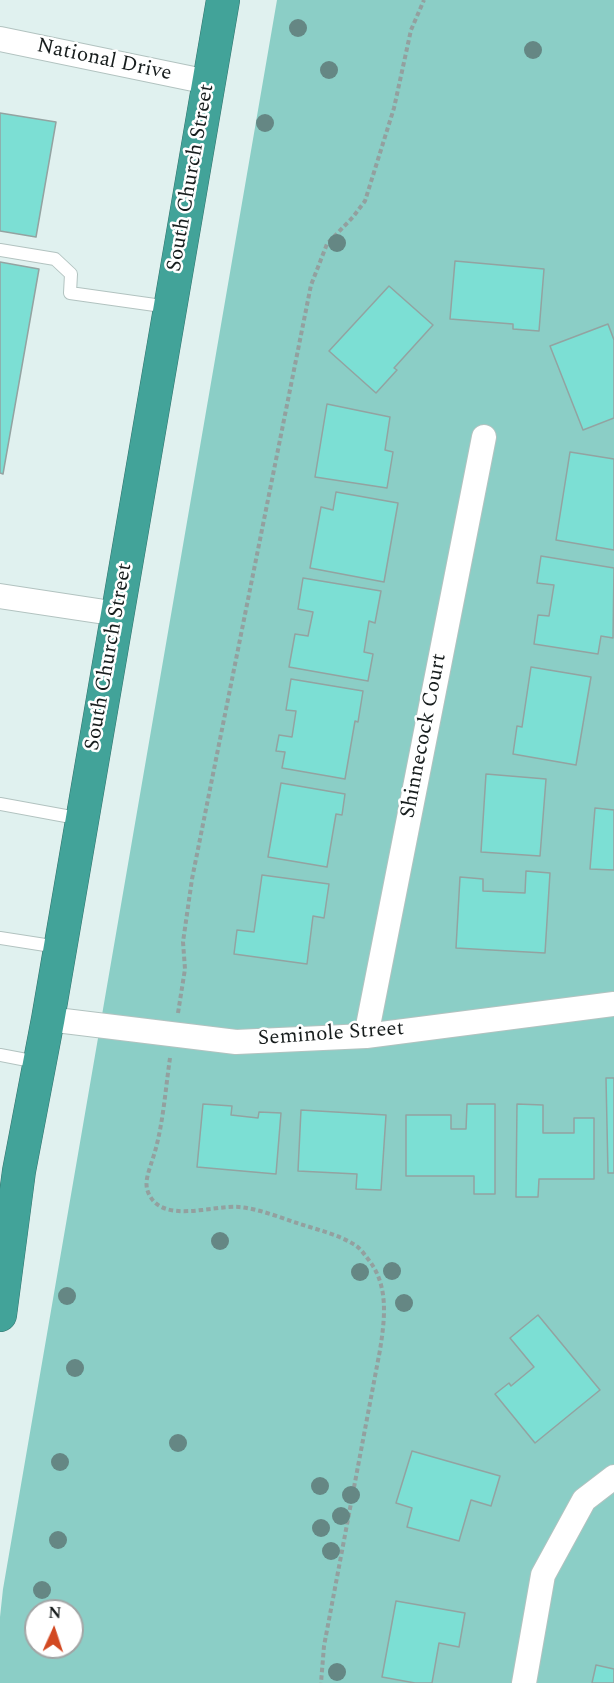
<!DOCTYPE html>
<html>
<head>
<meta charset="utf-8">
<style>
	body { margin:0 }
	#map { position:relative; width:614px; height:1683px; overflow:hidden; background:#e0f1ef; font-family:Spectral,serif }
	canvas { display:block }
	.north { position:absolute; left:24px; top:1599px; width:60px; height:60px; box-sizing:border-box; background:#fff; border:2px solid #a2a5a5; border-radius:50%; rotate:3deg; font-size:16px; font-weight:700; line-height:24px; text-align:center; color:#171d1d }
	.north::after { content:''; display:block; margin:auto; width:21px; height:27px; background:#d24922; clip-path:polygon(50% 0,100% 100%,50% 72%,0 100%) }
</style>
</head>
<body>
<div id="map">
<canvas width="614" height="1683"></canvas>
<div class="north">N</div>
</div>
<script>
const context = document.querySelector('canvas').getContext('2d');
context.lineJoin = 'round';
function fillPath(path, color) { context.fillStyle = color; context.fill(path, 'evenodd'); }
function strokePath(path, color, width, dash) { context.strokeStyle = color; context.lineWidth = width; context.lineCap = dash ? 'butt' : 'round'; context.setLineDash(dash || []); context.stroke(path); }
function drawText(font, color, halo, rows, align = 'center') {
  context.font = font + ' Spectral,serif'; context.lineWidth = 5; context.setLineDash([]); context.textBaseline = 'middle'; context.strokeStyle = halo; context.fillStyle = color; for (const [text, x, y, turn = 0] of rows) {
    context.save(); context.translate(x, y); context.rotate((+turn || 0) * Math.PI / 180); context.textAlign = isNaN(turn) ? turn : align; if (halo) context.strokeText(text, 0, 0); context.fillText(text, 0, 0); context.restore();
  }
}
const green = new Path2D(`
	M 277,0 L 614,0 L 614,1683 L 0,1683 L 0,1617 L 3,1589 ZM 36,1611 L 72,1611 L 72,1647 L 36,1647 Z`);
const building = new Path2D(`
	M 0,113 L 56,122 L 36,237 L 0,231 Z
	M 455,261 L 544,269 L 539,331 L 513,329 L 513,324 L 450,319 Z
	M 0,262 L 39,269 L 3,474 L 0,473 Z
	M 389,286 L 433,325 L 394,368 L 397,370 L 376,393 L 329,351 Z
	M 608,324 L 614,340 L 614,418 L 583,430 L 550,346 Z
	M 327,404 L 390,417 L 385,450 L 393,452 L 387,488 L 315,477 Z
	M 570,452 L 614,459 L 614,550 L 556,540 Z
	M 336,492 L 398,503 L 384,582 L 310,568 L 321,507 L 333,510 Z
	M 541,556 L 614,568 L 613,638 L 601,636 L 598,654 L 534,644 L 538,615 L 549,616 L 554,585 L 537,583 Z
	M 303,578 L 381,591 L 375,623 L 369,621 L 364,652 L 373,654 L 368,681 L 289,667 L 295,634 L 308,636 L 313,612 L 298,609 Z
	M 531,667 L 591,677 L 576,765 L 513,754 L 517,726 L 522,727 Z
	M 291,679 L 363,691 L 358,722 L 355,721 L 345,779 L 282,768 L 285,752 L 276,751 L 279,735 L 292,737 L 296,711 L 286,710 Z
	M 486,774 L 546,779 L 540,856 L 481,852 Z
	M 281,783 L 345,794 L 342,815 L 336,814 L 327,867 L 268,857 Z
	M 595,808 L 614,810 L 614,870 L 590,869 Z
	M 526,871 L 550,873 L 545,953 L 456,948 L 460,877 L 483,879 L 483,891 L 525,893 Z
	M 262,875 L 329,884 L 324,918 L 313,916 L 307,964 L 234,954 L 237,930 L 254,932 Z
	M 606,1078 L 614,1078 L 614,1173 L 608,1173 Z
	M 203,1104 L 232,1106 L 231,1115 L 258,1118 L 259,1112 L 281,1113 L 276,1174 L 197,1167 Z
	M 467,1104 L 495,1104 L 495,1194 L 474,1194 L 474,1176 L 406,1176 L 406,1115 L 451,1115 L 451,1129 L 466,1129 Z
	M 517,1104 L 543,1105 L 543,1133 L 574,1133 L 574,1118 L 594,1118 L 594,1179 L 539,1179 L 538,1197 L 516,1197 Z
	M 301,1110 L 386,1115 L 381,1190 L 356,1189 L 357,1174 L 298,1171 Z
	M 538,1315 L 600,1390 L 535,1443 L 495,1394 L 509,1383 L 511,1386 L 534,1367 L 510,1338 Z
	M 412,1451 L 500,1476 L 491,1506 L 471,1500 L 459,1541 L 407,1527 L 412,1508 L 396,1503 Z
	M 396,1601 L 465,1613 L 459,1647 L 439,1643 L 432,1683 L 415,1683 L 382,1677 Z
	M 596,1665 L 614,1669 L 614,1683 L 592,1683 Z`);
const path = new Path2D(`
	M 178,1013 L 185,969 L 183,942 L 192,879 L 311,285 L 327,244 L 353,217 L 365,201 L 394,108 L 411,30 L 424,0
	M 170,1058 C 165,1092 163,1129 152,1161 C 149,1171 144,1182 148,1192 C 161,1225 211,1205 239,1207 C 260,1209 281,1218 300,1224 C 319,1230 339,1235 355,1245 C 360,1248 364,1254 368,1259 C 389,1285 385,1318 380,1350 L 324,1646 L 321,1683`);
const lane = new Path2D(`
	M 0,250 L 55,259 L 71,274 L 70,293 L 169,307
	M 0,804 L 82,819
	M 0,938 L 58,947
	M 0,1055 L 37,1062`);
const street = new Path2D(`
	M 0,39 L 208,82
	M 0,596 L 118,614
	M 48,1019 L 236,1042 L 366,1036 L 614,1004
	M 366,1036 L 484,437
	M 524,1683 L 543,1575 L 584,1500 L 614,1477`);
const highway = new Path2D(`
	M 0,1315 L 19,1171 L 48,1019 L 223,0`);
const trees = [
	[298,28],
	[533,50],
	[329,70],
	[265,123],
	[337,243],
	[220,1241],
	[392,1271],
	[360,1272],
	[67,1296],
	[404,1303],
	[75,1368],
	[178,1443],
	[60,1462],
	[320,1486],
	[351,1495],
	[341,1516],
	[321,1528],
	[58,1540],
	[331,1551],
	[42,1590],
	[337,1672]
];
const streetNames = [
	["National Drive",104,61,12],
	["South Church Street",192,178,-80],
	["South Church Street",110,657,-80],
	["Shinnecock Court",425,736,-79],
	["Seminole Street",331,1035,-4]
];
fillPath(green, '#8bcec6');
fillPath(building, '#7cdfd4');
strokePath(building, '#93a3a1', 1.5);
strokePath(lane, '#b2c3c0', 14);
strokePath(street, '#b2c3c0', 26);
strokePath(highway, '#33746e', 34);
strokePath(path, '#93a09f', 4, [4.5, 3]);
strokePath(lane, '#fff', 12);
strokePath(street, '#fff', 24);
strokePath(highway, '#42a399', 33);
context.fillStyle = '#658784';
for (const [x, y] of trees) { context.beginPath(); context.arc(x, y, 9, 0, 2 * Math.PI); context.fill(); }
drawText('21px', '#171d1d', '#fff', streetNames);
</script>
</body>
</html>
